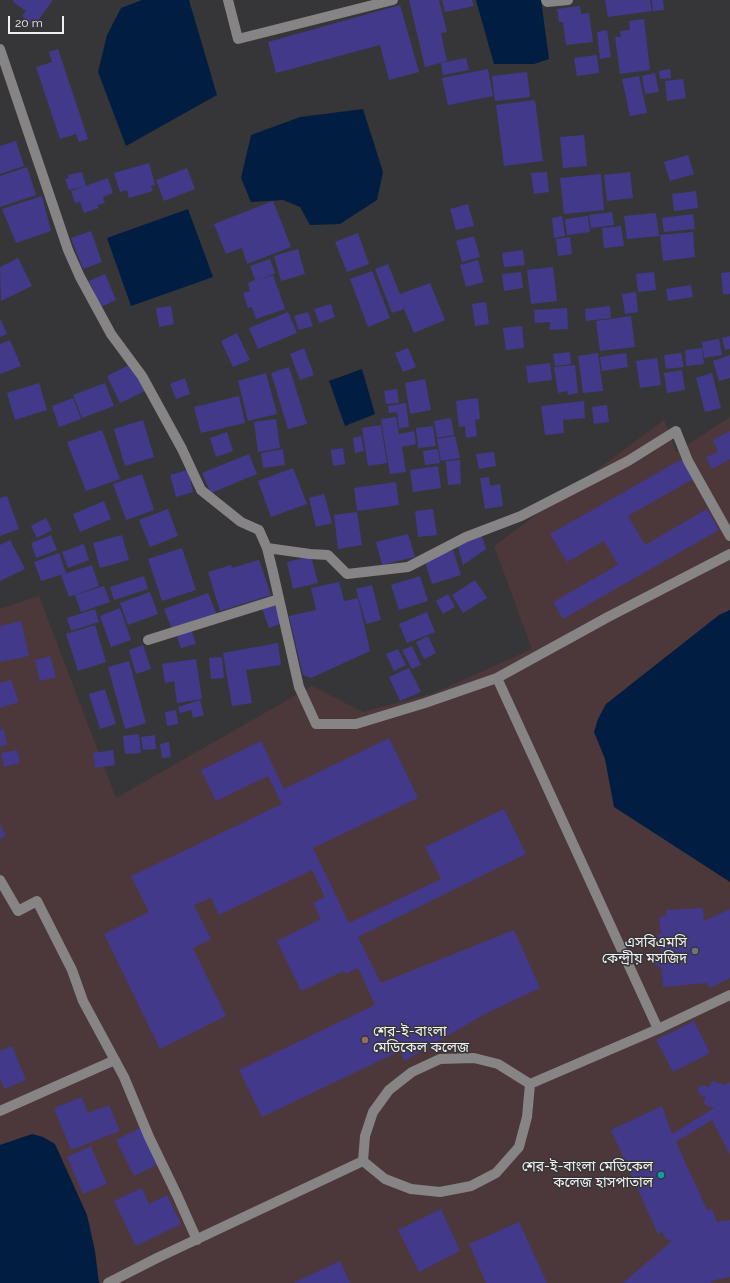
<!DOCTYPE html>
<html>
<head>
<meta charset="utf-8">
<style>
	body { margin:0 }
	#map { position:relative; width:730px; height:1283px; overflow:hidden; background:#363639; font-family:Raleway,sans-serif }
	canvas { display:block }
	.scale { position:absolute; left:8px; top:16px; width:56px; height:18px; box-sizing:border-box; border:2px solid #f0f0f2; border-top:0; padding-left:5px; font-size:12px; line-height:14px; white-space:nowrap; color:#f0f0f2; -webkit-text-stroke:3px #363639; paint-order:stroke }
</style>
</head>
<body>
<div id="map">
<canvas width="730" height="1283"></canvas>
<div class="scale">20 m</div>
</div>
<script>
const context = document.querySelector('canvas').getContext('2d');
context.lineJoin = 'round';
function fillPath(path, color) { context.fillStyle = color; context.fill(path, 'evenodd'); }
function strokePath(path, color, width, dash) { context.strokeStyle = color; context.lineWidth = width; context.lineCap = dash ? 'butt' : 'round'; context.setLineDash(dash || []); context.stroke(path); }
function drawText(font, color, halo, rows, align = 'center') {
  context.font = font + ' Raleway,"Noto Sans Bengali",sans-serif'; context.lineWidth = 3; context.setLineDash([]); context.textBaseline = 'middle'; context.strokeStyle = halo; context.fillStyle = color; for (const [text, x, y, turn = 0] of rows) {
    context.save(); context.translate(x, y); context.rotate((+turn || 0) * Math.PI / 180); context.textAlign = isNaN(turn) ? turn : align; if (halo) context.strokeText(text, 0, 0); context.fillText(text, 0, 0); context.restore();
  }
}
const education = new Path2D(`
	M 730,417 L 730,1283 L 0,1283 L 0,609 L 39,596 L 116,798 L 312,686 L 363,712 L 434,693 L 532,649 L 494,546 L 664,420 L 676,452 Z`);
const water = new Path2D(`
	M 142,0 L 189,0 L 217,95 L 126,146 L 98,72 L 107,35 L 121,8 Z
	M 476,0 L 541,0 L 549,59 L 534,64 L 494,64 Z
	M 363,109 L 383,172 L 377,200 L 340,224 L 310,225 L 300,207 L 283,200 L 251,202 L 241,178 L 251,135 L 300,117 Z
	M 188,209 L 213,277 L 131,306 L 107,238 Z
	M 362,369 L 375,414 L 345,426 L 329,381 Z
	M 730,610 L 730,882 L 614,807 L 605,759 L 594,732 L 598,719 L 606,704 L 719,615 Z
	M 32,1134 L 43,1137 L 55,1144 L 87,1215 L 95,1251 L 99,1283 L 0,1283 L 0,1145 Z`);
const building = new Path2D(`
	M 14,0 L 53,0 L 34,26 L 22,16 L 26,11 L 13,2 Z
	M 409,0 L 439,0 L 447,32 L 441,33 L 447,61 L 425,67 Z
	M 442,0 L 472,0 L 474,6 L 445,12 Z
	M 605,0 L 650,0 L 652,11 L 608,17 Z
	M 652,0 L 663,0 L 664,10 L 653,11 Z
	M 400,5 L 419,72 L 389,80 L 380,45 L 276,73 L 268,42 Z
	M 580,6 L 581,14 L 589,13 L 593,42 L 566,45 L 563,22 L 559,22 L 557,9 Z
	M 644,19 L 650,70 L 620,74 L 615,37 L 621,37 L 620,31 L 630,30 L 629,21 Z
	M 607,30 L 611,57 L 600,59 L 597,32 Z
	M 58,49 L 88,139 L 79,142 L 76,134 L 60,139 L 36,67 L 52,62 L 49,52 Z
	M 597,55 L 599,73 L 577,76 L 574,58 Z
	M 466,58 L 469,70 L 443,75 L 441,63 Z
	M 488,69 L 493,96 L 448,105 L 442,78 Z
	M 670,69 L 671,78 L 660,79 L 659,71 Z
	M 527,72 L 530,97 L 495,101 L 492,76 Z
	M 655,73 L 659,92 L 645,94 L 642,76 Z
	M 639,76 L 647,113 L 630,116 L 622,79 Z
	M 683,79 L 686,98 L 667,101 L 665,81 Z
	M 535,100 L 543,161 L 504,166 L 496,105 Z
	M 584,135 L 587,166 L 563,168 L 560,137 Z
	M 16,141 L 24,166 L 0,174 L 0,146 Z
	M 688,155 L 694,174 L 670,181 L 664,162 Z
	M 149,163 L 155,185 L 151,186 L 153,191 L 129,198 L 127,190 L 120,192 L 114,173 Z
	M 27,167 L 36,195 L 0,207 L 0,176 Z
	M 187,168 L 195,189 L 164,201 L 156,180 Z
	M 82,172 L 86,186 L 69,190 L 65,179 L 69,178 L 68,175 Z
	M 547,172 L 549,192 L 534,194 L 531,173 Z
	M 630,172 L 633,198 L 607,201 L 604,175 Z
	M 601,174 L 604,210 L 564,214 L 560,178 Z
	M 108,178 L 113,193 L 103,197 L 105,203 L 97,205 L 99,208 L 84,213 L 80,202 L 75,203 L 71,191 Z
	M 696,191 L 698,208 L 674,211 L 672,194 Z
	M 42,196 L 51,231 L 16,243 L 2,209 Z
	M 273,201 L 291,247 L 247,264 L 242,248 L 226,254 L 214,224 Z
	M 468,204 L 474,226 L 456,230 L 450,209 Z
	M 612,212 L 614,225 L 591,228 L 589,215 Z
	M 656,213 L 659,236 L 627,239 L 624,216 Z
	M 693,214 L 695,229 L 664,232 L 662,218 Z
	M 562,216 L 565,236 L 554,238 L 552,218 Z
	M 588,216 L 590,232 L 567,235 L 565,219 Z
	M 621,226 L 624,246 L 604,248 L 602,228 Z
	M 91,231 L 102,262 L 83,269 L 71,238 Z
	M 693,232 L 695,257 L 663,261 L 660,235 Z
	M 358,233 L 369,264 L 347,272 L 335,242 Z
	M 474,236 L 480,257 L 462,262 L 456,241 Z
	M 570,237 L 572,254 L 558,256 L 556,239 Z
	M 298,249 L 305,274 L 281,281 L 274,256 Z
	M 523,250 L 525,265 L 504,267 L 502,253 Z
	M 18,258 L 32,286 L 1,301 L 0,267 Z
	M 270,259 L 275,273 L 259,280 L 273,275 L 285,309 L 256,319 L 252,307 L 248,308 L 243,293 L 250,291 L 248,283 L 255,280 L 250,266 Z
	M 478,260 L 484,282 L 466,287 L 460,265 Z
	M 388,264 L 400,294 L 430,283 L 445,320 L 414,333 L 404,309 L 392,313 L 375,269 Z
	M 553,267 L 557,301 L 531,304 L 527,270 Z
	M 372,271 L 390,318 L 368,327 L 350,279 Z
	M 521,272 L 523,288 L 504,291 L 502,274 Z
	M 654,272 L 656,290 L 638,292 L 636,274 Z
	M 730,272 L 730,294 L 723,294 L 721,273 Z
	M 105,274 L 116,300 L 101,307 L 89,281 Z
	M 691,285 L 693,297 L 668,301 L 666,289 Z
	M 636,292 L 638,312 L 625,314 L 622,294 Z
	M 486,302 L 489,324 L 475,326 L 472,304 Z
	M 331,304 L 335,317 L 319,323 L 314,309 Z
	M 171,306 L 174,324 L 159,327 L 156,308 Z
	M 610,306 L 611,318 L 586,321 L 585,309 Z
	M 567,308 L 568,329 L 550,330 L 550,322 L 535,323 L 534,310 Z
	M 288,312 L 297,333 L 258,349 L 249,328 Z
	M 308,312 L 313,326 L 299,330 L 294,316 Z
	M 631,316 L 635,347 L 600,351 L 596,321 Z
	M 0,318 L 7,334 L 0,337 Z
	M 522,326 L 524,348 L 506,350 L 503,328 Z
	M 237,333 L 250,360 L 233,367 L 221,341 Z
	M 730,336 L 730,349 L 725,350 L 722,338 Z
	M 719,339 L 722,355 L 704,358 L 702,342 Z
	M 10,340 L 21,366 L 0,374 L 0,344 Z
	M 304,348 L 314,375 L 300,380 L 290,354 Z
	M 408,348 L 416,367 L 403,372 L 395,353 Z
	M 702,348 L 704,364 L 686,366 L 685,350 Z
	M 570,352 L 571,364 L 555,366 L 553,354 Z
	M 598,353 L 603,391 L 583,393 L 578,356 Z
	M 626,353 L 628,367 L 602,371 L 600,357 Z
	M 681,353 L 684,367 L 666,369 L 664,355 Z
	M 730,355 L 730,378 L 719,381 L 713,361 Z
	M 657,358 L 661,385 L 640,388 L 636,361 Z
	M 550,363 L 552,380 L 528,383 L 526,366 Z
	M 131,364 L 145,391 L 120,403 L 107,376 Z
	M 575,365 L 578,393 L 568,395 L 567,391 L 558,393 L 554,367 Z
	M 289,367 L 307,424 L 288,429 L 271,373 Z
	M 682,370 L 685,390 L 667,393 L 664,373 Z
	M 266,373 L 277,414 L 248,421 L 238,381 Z
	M 712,373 L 721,408 L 705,412 L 696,378 Z
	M 185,378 L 190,394 L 176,399 L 170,384 Z
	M 425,379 L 431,410 L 410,414 L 405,383 Z
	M 39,383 L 47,410 L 15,420 L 7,393 Z
	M 105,383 L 114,406 L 82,418 L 73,395 Z
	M 397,389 L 399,403 L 386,404 L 384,391 Z
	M 239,396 L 245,423 L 201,433 L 194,407 Z
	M 73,398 L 81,419 L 59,427 L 52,406 Z
	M 478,398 L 480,419 L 475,420 L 477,436 L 466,438 L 465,426 L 459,427 L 456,401 Z
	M 584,401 L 585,418 L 563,420 L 564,433 L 545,435 L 541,406 Z
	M 406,403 L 409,427 L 399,428 L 397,412 L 389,413 L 388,406 Z
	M 607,405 L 609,422 L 594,424 L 592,407 Z
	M 396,417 L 399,434 L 414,431 L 416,444 L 402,447 L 406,472 L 390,474 L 381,419 Z
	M 451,418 L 454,435 L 437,438 L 434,421 Z
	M 276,419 L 280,448 L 258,452 L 254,422 Z
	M 143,420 L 154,457 L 125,466 L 114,429 Z
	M 381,425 L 387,463 L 368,466 L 362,428 Z
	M 433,426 L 436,446 L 418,448 L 416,428 Z
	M 102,430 L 120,479 L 86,491 L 67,442 Z
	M 730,431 L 730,459 L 712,469 L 706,457 L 718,452 L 713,440 Z
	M 227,432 L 233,451 L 216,457 L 210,438 Z
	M 361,436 L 364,451 L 355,453 L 353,438 Z
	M 455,436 L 460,458 L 441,461 L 437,439 Z
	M 343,448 L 345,464 L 333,466 L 331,450 Z
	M 283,449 L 285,465 L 263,468 L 261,453 Z
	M 438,449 L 440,463 L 425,465 L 423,451 Z
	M 494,452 L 496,466 L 479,469 L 476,454 Z
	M 249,454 L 257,474 L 211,493 L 202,473 Z
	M 682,459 L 693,479 L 628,516 L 645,545 L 707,509 L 719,530 L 563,619 L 553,602 L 618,565 L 604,541 L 567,562 L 550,534 Z
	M 460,460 L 461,484 L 448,485 L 446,461 Z
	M 438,466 L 441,488 L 413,492 L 410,470 Z
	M 293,468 L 307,504 L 271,517 L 258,481 Z
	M 188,470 L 193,492 L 176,497 L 170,475 Z
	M 142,474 L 154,510 L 126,520 L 113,484 Z
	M 489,477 L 490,486 L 500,484 L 503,506 L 485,509 L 480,478 Z
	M 396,482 L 399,505 L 357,511 L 354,488 Z
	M 324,494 L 332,523 L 316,527 L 309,498 Z
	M 7,496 L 19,529 L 0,536 L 0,498 Z
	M 104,501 L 111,519 L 80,532 L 73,514 Z
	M 168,509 L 178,536 L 150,547 L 139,520 Z
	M 433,509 L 437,535 L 418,537 L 415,511 Z
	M 357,512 L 362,545 L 338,549 L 334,515 Z
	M 46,518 L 52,530 L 37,538 L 31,526 Z
	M 408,534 L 415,557 L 382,565 L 376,542 Z
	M 51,535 L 57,550 L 36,558 L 31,543 Z
	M 122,535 L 129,560 L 100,568 L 93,543 Z
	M 482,536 L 486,549 L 463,565 L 457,544 Z
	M 10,540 L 25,569 L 0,581 L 0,545 Z
	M 84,544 L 89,560 L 68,568 L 62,552 Z
	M 182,548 L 196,590 L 162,601 L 148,559 Z
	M 453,550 L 461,575 L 432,584 L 424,559 Z
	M 59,553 L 66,573 L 41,581 L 34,562 Z
	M 311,556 L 318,583 L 293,589 L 287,562 Z
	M 259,560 L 271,595 L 220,611 L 208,572 L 231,565 L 232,568 Z
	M 92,565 L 99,586 L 69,597 L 61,575 Z
	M 144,576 L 148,589 L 114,600 L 110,587 Z
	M 420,576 L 428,601 L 399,610 L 391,585 Z
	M 475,580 L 487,598 L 463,613 L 452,595 Z
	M 339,582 L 344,601 L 358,598 L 370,651 L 311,678 L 303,675 L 289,616 L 316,610 L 311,588 Z
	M 372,585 L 381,620 L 366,624 L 356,589 Z
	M 104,586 L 110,602 L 81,612 L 75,595 Z
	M 150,592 L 158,614 L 128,625 L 120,603 Z
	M 208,593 L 217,615 L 173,632 L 164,609 Z
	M 448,594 L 455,607 L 443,614 L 436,601 Z
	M 274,603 L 282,623 L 269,628 L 262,608 Z
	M 120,608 L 131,640 L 111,647 L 100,616 Z
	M 95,609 L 99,622 L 71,631 L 67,618 Z
	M 427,612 L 435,632 L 407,643 L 399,624 Z
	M 21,621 L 29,656 L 0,662 L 0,626 Z
	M 95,625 L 106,662 L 78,671 L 66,634 Z
	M 191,629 L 196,644 L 181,648 L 176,634 Z
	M 428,636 L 436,653 L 424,659 L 416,642 Z
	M 278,643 L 281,665 L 246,670 L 252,703 L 232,706 L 223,653 Z
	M 143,645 L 151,669 L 136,674 L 129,650 Z
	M 412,646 L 421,665 L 412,669 L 402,650 Z
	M 398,649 L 406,665 L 394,671 L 386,654 Z
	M 50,656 L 56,677 L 40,681 L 35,660 Z
	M 222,657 L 224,678 L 211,679 L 209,658 Z
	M 196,659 L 202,699 L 177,703 L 174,681 L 165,683 L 162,664 Z
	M 129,661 L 146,723 L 125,729 L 108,667 Z
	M 409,668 L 421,692 L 400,701 L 389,677 Z
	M 11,680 L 19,702 L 0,708 L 0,683 Z
	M 105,689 L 116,724 L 100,729 L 89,694 Z
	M 200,700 L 204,715 L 193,718 L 191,710 L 180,713 L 178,707 Z
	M 176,710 L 178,724 L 167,726 L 165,712 Z
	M 4,729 L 7,745 L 0,747 L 0,730 Z
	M 139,734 L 141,753 L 125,754 L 123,736 Z
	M 155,735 L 156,749 L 143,750 L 141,737 Z
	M 389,738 L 418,798 L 313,848 L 349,923 L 441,879 L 425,847 L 504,809 L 526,854 L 358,937 L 381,983 L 514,930 L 540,988 L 487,1013 L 404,1061 L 400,1051 L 262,1117 L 239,1070 L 375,1005 L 358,968 L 346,974 L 344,971 L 301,991 L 277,941 L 321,919 L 313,903 L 325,897 L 312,870 L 219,915 L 211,898 L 194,905 L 211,939 L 193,948 L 226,1016 L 160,1049 L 104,934 L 149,912 L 131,876 L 282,804 L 268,776 L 216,801 L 201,770 L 261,741 L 284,789 Z
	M 169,742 L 171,757 L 162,758 L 160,744 Z
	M 17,750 L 20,763 L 4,767 L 1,753 Z
	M 113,750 L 115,765 L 95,768 L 93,753 Z
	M 0,824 L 6,836 L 0,839 Z
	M 703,908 L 704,921 L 730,909 L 730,978 L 710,988 L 707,983 L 663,987 L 661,967 L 657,966 L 653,962 L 654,957 L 657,955 L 661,955 L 660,947 L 658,947 L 657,934 L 661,934 L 659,917 L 666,916 L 666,910 Z
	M 694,1021 L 710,1053 L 673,1072 L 656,1040 Z
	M 12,1046 L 26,1080 L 4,1089 L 0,1079 L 0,1051 Z
	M 712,1081 L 724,1085 L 730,1082 L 730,1155 L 712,1120 L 676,1142 L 707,1210 L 712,1209 L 717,1222 L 730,1220 L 730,1277 L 715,1280 L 710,1283 L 623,1283 L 672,1241 L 666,1239 L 662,1232 L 658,1234 L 611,1130 L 662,1106 L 672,1134 L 714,1108 L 703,1104 L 706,1097 L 700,1095 L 697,1089 L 703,1085 L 709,1087 Z
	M 82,1097 L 88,1113 L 109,1105 L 120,1131 L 71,1150 L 54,1108 Z
	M 140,1128 L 158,1164 L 134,1176 L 116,1140 Z
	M 91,1146 L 107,1184 L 83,1194 L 67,1157 Z
	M 142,1188 L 149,1204 L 167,1195 L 181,1224 L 136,1246 L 114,1201 Z
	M 441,1209 L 460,1251 L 419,1272 L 398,1230 Z
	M 519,1222 L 547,1283 L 486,1283 L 469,1244 Z
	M 340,1261 L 350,1283 L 293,1283 Z`);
const minor = new Path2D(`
	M 228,0 L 238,39 L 393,0
	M 546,0 L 547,2 L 568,0
	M 0,49 L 68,250 L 80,277 L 111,334 L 142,376 L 182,449 L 201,490 L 241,522 L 259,530 L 267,548 L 273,572 L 299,687 L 316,724 L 356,724 L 425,703 L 497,678 L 608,617 L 730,554
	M 267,548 L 310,554 L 328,555 L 347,574 L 408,567 L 466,537 L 521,516 L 628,461 L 676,431 L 688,461 L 730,536
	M 148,640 L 279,599
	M 497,678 L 658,1029
	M 0,880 L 18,911 L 37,901 L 72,970 L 83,1001 L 124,1077 L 149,1137 L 177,1195 L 197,1240
	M 474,1058 L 498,1064 L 530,1084 L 527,1117 L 519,1147 L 496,1173 L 471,1186 L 440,1192 L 411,1189 L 385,1179 L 363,1161 L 365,1136 L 373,1112 L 389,1090 L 412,1072 L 440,1059 Z
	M 530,1084 L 658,1029 L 730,995
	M 0,1111 L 115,1060
	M 108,1283 L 157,1258 L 363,1161`);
const markers = [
	[695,951,4,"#6b7280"],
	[365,1040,4,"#8d6e63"],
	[661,1175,4,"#0f9aa8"]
];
const poiNames = [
	["এসবিএমসি",687,943],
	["কেন্দ্রীয় মসজিদ",687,959],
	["শের-ই-বাংলা",373,1032,"left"],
	["মেডিকেল কলেজ",373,1048,"left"],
	["শের-ই-বাংলা মেডিকেল",653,1167],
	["কলেজ হাসপাতাল",653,1183]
];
fillPath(education, '#4c373a');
fillPath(water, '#021d42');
fillPath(building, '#43398a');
strokePath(minor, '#868484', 10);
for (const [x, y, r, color] of markers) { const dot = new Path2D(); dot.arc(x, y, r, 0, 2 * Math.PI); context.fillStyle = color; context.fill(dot); strokePath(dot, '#363639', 1.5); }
drawText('14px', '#f0f0f2', '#363639', poiNames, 'right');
</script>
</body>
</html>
